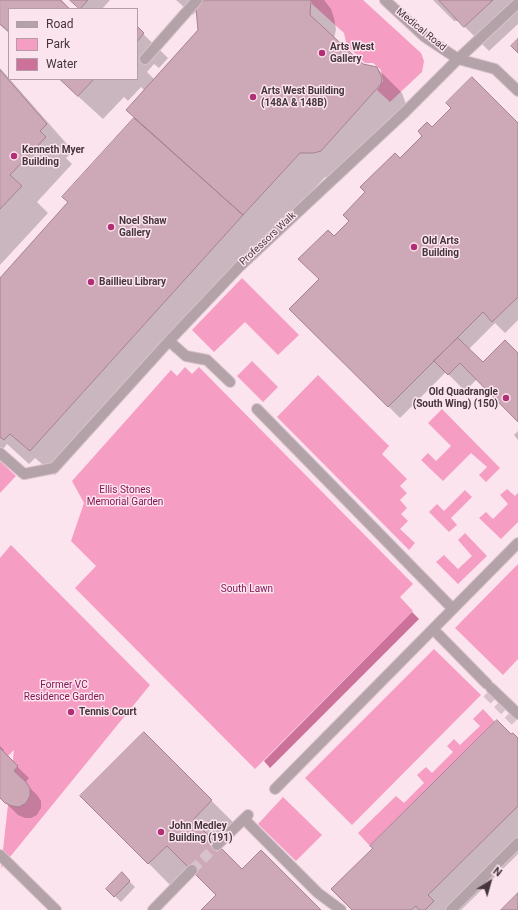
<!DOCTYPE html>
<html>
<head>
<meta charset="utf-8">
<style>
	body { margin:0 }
	#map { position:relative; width:518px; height:910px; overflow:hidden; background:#fce4ee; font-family:Roboto,sans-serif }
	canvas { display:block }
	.legend { position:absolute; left:8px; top:8px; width:130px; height:72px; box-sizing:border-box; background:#fce4ee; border:1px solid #b39ea7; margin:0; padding:5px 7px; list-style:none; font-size:12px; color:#45353c }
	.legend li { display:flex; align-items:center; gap:8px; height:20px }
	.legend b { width:20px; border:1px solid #b39ea7 }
	.north { position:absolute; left:470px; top:862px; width:40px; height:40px; -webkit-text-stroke:3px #fce4ee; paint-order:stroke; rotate:37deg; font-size:11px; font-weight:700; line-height:16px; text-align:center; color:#45353c }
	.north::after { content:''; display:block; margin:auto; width:14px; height:18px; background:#45353c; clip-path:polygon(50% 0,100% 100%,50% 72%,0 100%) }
</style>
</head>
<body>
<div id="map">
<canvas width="518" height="910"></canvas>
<ul class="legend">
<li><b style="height:5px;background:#b3a2a8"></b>Road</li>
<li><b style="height:11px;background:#f69dc4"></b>Park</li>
<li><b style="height:11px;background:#cc719a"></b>Water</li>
</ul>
<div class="north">N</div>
</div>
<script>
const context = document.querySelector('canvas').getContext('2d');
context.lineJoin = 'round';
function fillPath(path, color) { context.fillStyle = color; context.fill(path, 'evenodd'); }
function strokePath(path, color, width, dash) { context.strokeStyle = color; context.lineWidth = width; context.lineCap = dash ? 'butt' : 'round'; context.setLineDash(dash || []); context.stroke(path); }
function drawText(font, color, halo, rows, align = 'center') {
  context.font = font + ' Roboto,sans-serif'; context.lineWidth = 3; context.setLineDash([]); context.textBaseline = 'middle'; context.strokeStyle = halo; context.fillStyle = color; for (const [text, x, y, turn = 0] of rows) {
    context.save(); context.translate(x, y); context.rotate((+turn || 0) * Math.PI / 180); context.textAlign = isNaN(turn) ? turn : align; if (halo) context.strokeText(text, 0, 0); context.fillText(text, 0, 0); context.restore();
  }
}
const green = new Path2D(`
	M 311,0 L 363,0 L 421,53 L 424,61 L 422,72 L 390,102 L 377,90 L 383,81 L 381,70 L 373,63 L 365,63 L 347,46 L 344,33 L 312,4 Z
	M 242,278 L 299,335 L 278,355 L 245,322 L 214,352 L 192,330 Z
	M 252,361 L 278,387 L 263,402 L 237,376 Z
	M 185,367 L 192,374 L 199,367 L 413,584 L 400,597 L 413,611 L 255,769 L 75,588 L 96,566 L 71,541 L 84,503 L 72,481 L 171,370 L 177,376 Z
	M 318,375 L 389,446 L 382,454 L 407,479 L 400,486 L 407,493 L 400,500 L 407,508 L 401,514 L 408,521 L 400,529 L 415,543 L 409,550 L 277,417 Z
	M 442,409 L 500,468 L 486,482 L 479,475 L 487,467 L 471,453 L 443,481 L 421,460 L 428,453 L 436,461 L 451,446 L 428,423 Z
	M 0,461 L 16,476 L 0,493 Z
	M 507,489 L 515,496 L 518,493 L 518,522 L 501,539 L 479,518 L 486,512 L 493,519 L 508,504 L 500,495 Z
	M 465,490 L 472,497 L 451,518 L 457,525 L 449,532 L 429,512 L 437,504 L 444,511 Z
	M 465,533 L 487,556 L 458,584 L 436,562 L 444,555 L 458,569 L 472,556 L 458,540 Z
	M 11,545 L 150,685 L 1,868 L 14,750 L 8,756 L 0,748 L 0,558 Z
	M 518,564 L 518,659 L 503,675 L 455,628 Z
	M 434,649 L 481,695 L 352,825 L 305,778 Z
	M 483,709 L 495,722 L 370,846 L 358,833 L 396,796 L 404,803 L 424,783 L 417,775 L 426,767 L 432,773 L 453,752 L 447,746 L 454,739 L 460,745 L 480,726 L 473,719 Z
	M 283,797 L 322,835 L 296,861 L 258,824 Z`);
const water = new Path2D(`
	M 412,612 L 419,619 L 270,768 L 264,761 Z`);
const shadow = new Path2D(`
	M 0,0 L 62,0 L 69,9 L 9,9 L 9,33 L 0,25 Z
	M 71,0 L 110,0 L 102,9 L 81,9 Z
	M 176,0 L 324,0 L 331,9 L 334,18 L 336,29 L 334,39 L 362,65 L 377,68 L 402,93 L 406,104 L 405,108 L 345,175 L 339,177 L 325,177 L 55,475 L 35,458 L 29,464 L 7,444 L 0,453 L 0,279 L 69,202 L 64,197 L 135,118 L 144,90 L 141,87 L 128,101 L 124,97 L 103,119 L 59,79 L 137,79 L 137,28 L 168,58 L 159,68 L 154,64 L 147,72 L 154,79 L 199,30 L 197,10 L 193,15 Z
	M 433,0 L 518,0 L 518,24 L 489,51 L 459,21 L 454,21 Z
	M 0,68 L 73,151 L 66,158 L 72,164 L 37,202 L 48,213 L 0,265 Z
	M 518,124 L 518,320 L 505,333 L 495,323 L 468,350 L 483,364 L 518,354 L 518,420 L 477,379 L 465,391 L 446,372 L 400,418 L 291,309 L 320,279 L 334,237 L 351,221 L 400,159 L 432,128 Z
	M 518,431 L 518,440 L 514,435 Z
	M 144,734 L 236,825 L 216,845 L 242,870 L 320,910 L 202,910 L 217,895 L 192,869 L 173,888 L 82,796 Z
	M 511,735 L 518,739 L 518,854 L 461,910 L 353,910 Z
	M 0,746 L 4,750 L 2,752 L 29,778 L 25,783 L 37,795 L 41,801 L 41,808 L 37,815 L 31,818 L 25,818 L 18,815 L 0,797 Z
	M 122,874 L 135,887 L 121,902 L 107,889 Z`);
const building = new Path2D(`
	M 0,0 L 60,0 L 70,9 L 9,9 L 9,32 L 0,24 Z
	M 70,0 L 88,0 L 80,9 Z
	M 205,0 L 311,0 L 310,15 L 363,64 L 377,67 L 382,78 L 381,84 L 321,151 L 314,153 L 300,153 L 243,215 L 126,110 L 198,30 L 196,9 Z
	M 439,0 L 493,0 L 464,27 Z
	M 137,26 L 144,33 L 137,42 Z
	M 518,39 L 518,53 L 511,46 Z
	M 0,70 L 47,124 L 40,131 L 46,137 L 10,175 L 22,186 L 0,209 Z
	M 472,77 L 518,123 L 518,297 L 492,322 L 483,312 L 388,407 L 289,309 L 319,279 L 298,259 L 328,230 L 334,236 L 349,221 L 343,215 L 365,192 L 360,187 L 395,153 L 400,158 L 422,136 L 418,131 L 427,122 L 432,127 L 451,108 L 446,103 Z
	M 60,79 L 94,79 L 78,96 Z
	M 134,118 L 243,215 L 30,451 L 10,434 L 4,440 L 0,437 L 0,278 L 68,202 L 62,197 Z
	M 458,338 L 483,362 L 505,340 L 518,353 L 518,422 L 460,363 L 448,375 L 434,361 Z
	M 497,720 L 511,734 L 513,733 L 518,738 L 518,806 L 428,895 L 434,901 L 425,910 L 419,910 L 416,906 L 411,910 L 352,910 L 331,889 L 373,848 L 370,846 Z
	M 144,732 L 212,800 L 193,820 L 242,869 L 261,850 L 321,910 L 201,910 L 216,895 L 167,846 L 148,864 L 80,796 Z
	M 0,748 L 18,766 L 14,771 L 26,782 L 30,788 L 30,796 L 26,803 L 19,807 L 12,806 L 5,803 L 0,798 Z
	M 122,872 L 130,881 L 114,897 L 106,889 Z
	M 518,893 L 518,910 L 501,910 Z`);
const minorTunnel = new Path2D(`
	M 487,693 L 518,724
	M 192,870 L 217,845`);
const minor = new Path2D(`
	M 385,0 L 425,37 L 458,59 L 495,69 L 518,91
	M 145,59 L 197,0
	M 169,341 L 186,356 L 207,360 L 230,382
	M 257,409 L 453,609
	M 0,453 L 24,474 L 54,468 L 169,341 L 240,266 L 405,112 L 458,59 L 518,3
	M 433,629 L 487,684
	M 491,688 L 518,714
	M 275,789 L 518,543
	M 244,819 L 318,893 L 341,910
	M 217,845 L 248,815
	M 0,855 L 56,910
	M 153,910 L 192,870
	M 451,910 L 518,843`);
const markers = [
	[322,53,4,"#b22e75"],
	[253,97,4,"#b22e75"],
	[14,156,4,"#b22e75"],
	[111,227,4,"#b22e75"],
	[414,247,4,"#b22e75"],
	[91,282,4,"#b22e75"],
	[506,398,4,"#b22e75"],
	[71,712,4,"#b22e75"],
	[161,832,4,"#b22e75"]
];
const streetNames = [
	["Medical Road",421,30,39],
	["Professors Walk",268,239,-43]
];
const poiNames = [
	["Arts West",330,47],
	["Gallery",330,59],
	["Arts West Building",261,91],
	["(148A & 148B)",261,103],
	["Kenneth Myer",22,150],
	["Building",22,162],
	["Noel Shaw",119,221],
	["Gallery",119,233],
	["Old Arts",422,241],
	["Building",422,253],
	["Baillieu Library",99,282],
	["Old Quadrangle",498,392,"right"],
	["(South Wing) (150)",498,404,"right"],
	["Tennis Court",79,712],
	["John Medley",169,826],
	["Building (191)",169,838]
];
const parkNames = [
	["Ellis Stones",125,490],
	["Memorial Garden",125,502],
	["South Lawn",247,589],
	["Former VC",64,685],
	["Residence Garden",64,697]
];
fillPath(green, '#f69dc4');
fillPath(water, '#cc719a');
fillPath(shadow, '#0003');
fillPath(building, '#cda8b7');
strokePath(building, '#a68291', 1);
strokePath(minorTunnel, '#d7c1ca', 10, [10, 5]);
strokePath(minor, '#d7c1ca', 12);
strokePath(minor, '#b3a2a8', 10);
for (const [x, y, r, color] of markers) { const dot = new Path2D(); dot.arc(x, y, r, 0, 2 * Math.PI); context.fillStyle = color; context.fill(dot); strokePath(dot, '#fce4ee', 1.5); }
drawText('10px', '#45353c', '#fce4ee', streetNames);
drawText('bold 10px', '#45353c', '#fce4ee', poiNames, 'left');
drawText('10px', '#861755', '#fce4ee', parkNames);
</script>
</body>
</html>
